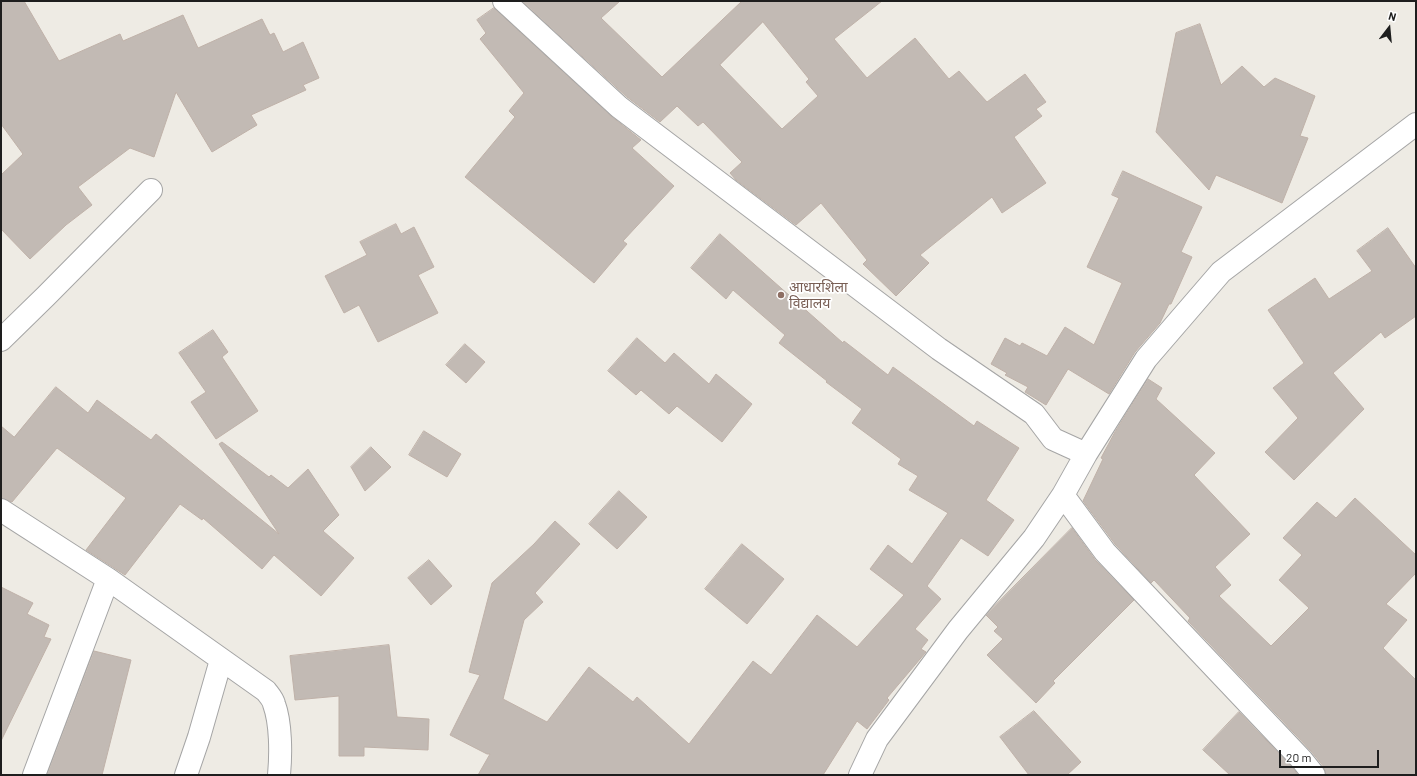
<!DOCTYPE html>
<html>
<head>
<meta charset="utf-8">
<style>
	body { margin:0 }
	#map { position:relative; width:1417px; height:776px; overflow:hidden; background:#eeebe4; font-family:Barlow,sans-serif }
	canvas { display:block }
	.frame { position:absolute; inset:0; border:2px solid #1e1e1e; pointer-events:none }
	.north { position:absolute; left:1369px; top:8px; width:40px; height:40px; -webkit-text-stroke:3px #fff; paint-order:stroke; rotate:16deg; font-size:11px; font-weight:700; line-height:16px; text-align:center; color:#1e1e1e }
	.north::after { content:''; display:block; margin:auto; width:14px; height:18px; background:#1e1e1e; clip-path:polygon(50% 0,100% 100%,50% 72%,0 100%) }
	.scale { position:absolute; left:1279px; top:750px; width:100px; height:18px; box-sizing:border-box; border:2px solid #1e1e1e; border-top:0; padding-left:5px; font-size:12px; line-height:14px; white-space:nowrap; color:#1e1e1e; -webkit-text-stroke:3px #fff; paint-order:stroke }
</style>
</head>
<body>
<div id="map">
<canvas width="1417" height="776"></canvas>
<div class="frame"></div>
<div class="north">N</div>
<div class="scale">20 m</div>
</div>
<script>
const context = document.querySelector('canvas').getContext('2d');
context.lineJoin = 'round';
function fillPath(path, color) { context.fillStyle = color; context.fill(path, 'evenodd'); }
function strokePath(path, color, width, dash) { context.strokeStyle = color; context.lineWidth = width; context.lineCap = dash ? 'butt' : 'round'; context.setLineDash(dash || []); context.stroke(path); }
function drawText(font, color, halo, rows, align = 'center') {
  context.font = font + ' Barlow,"Noto Sans Devanagari",sans-serif'; context.lineWidth = 3.5; context.setLineDash([]); context.textBaseline = 'middle'; context.strokeStyle = halo; context.fillStyle = color; for (const [text, x, y, turn = 0] of rows) {
    context.save(); context.translate(x, y); context.rotate((+turn || 0) * Math.PI / 180); context.textAlign = isNaN(turn) ? turn : align; if (halo) context.strokeText(text, 0, 0); context.fillText(text, 0, 0); context.restore();
  }
}
const building = new Path2D(`
	M 1,1 L 24,1 L 59,61 L 120,34 L 123,41 L 183,15 L 198,48 L 262,19 L 270,35 L 274,33 L 283,52 L 303,42 L 319,78 L 303,85 L 306,90 L 251,115 L 257,125 L 212,152 L 176,92 L 154,157 L 130,148 L 78,187 L 92,205 L 66,225 L 30,259 L 1,229 L 1,175 L 23,154 L 1,124 Z
	M 522,1 L 620,1 L 601,18 L 662,77 L 742,1 L 882,1 L 834,39 L 867,78 L 915,38 L 949,79 L 959,71 L 987,102 L 1025,74 L 1046,102 L 1036,109 L 1042,116 L 1014,137 L 1046,183 L 1002,213 L 992,197 L 920,255 L 929,263 L 896,296 L 863,264 L 867,260 L 821,203 L 796,225 L 736,180 L 730,173 L 742,162 L 703,122 L 698,126 L 677,106 L 660,122 L 627,97 ZM 763,22 L 809,79 L 806,82 L 818,96 L 782,129 L 720,65 Z
	M 494,8 L 611,116 L 641,140 L 632,148 L 674,186 L 623,241 L 627,244 L 594,283 L 465,177 L 515,117 L 509,111 L 524,93 L 480,39 L 486,33 L 477,20 Z
	M 1200,24 L 1221,85 L 1242,66 L 1264,87 L 1275,78 L 1315,96 L 1300,136 L 1308,138 L 1282,203 L 1216,175 L 1209,190 L 1156,132 L 1176,33 Z
	M 1123,171 L 1202,207 L 1181,252 L 1192,257 L 1171,304 L 1169,304 L 1160,323 L 1135,352 L 1109,394 L 1068,369 L 1046,405 L 1025,392 L 1028,387 L 1005,375 L 1007,373 L 991,364 L 1005,338 L 1020,346 L 1022,343 L 1047,356 L 1065,327 L 1094,345 L 1122,283 L 1087,267 L 1119,198 L 1112,195 Z
	M 396,224 L 401,234 L 414,227 L 434,267 L 418,275 L 438,313 L 378,342 L 359,305 L 344,313 L 325,276 L 367,255 L 360,242 Z
	M 1388,228 L 1416,268 L 1416,316 L 1385,338 L 1381,332 L 1333,373 L 1364,409 L 1294,480 L 1265,452 L 1298,418 L 1273,388 L 1304,363 L 1268,310 L 1315,278 L 1329,299 L 1372,271 L 1357,251 Z
	M 720,234 L 843,343 L 844,341 L 888,375 L 893,367 L 974,426 L 977,421 L 1019,448 L 986,500 L 1014,520 L 988,556 L 961,538 L 927,586 L 941,599 L 915,629 L 928,640 L 921,649 L 926,652 L 887,698 L 889,700 L 867,729 L 857,721 L 823,775 L 478,775 L 490,754 L 487,754 L 450,735 L 480,675 L 469,672 L 492,583 L 534,544 L 555,521 L 580,544 L 535,593 L 543,602 L 524,620 L 503,699 L 547,722 L 589,667 L 633,702 L 637,697 L 689,744 L 753,661 L 771,675 L 817,615 L 857,647 L 904,595 L 870,569 L 888,545 L 912,564 L 948,513 L 909,490 L 918,476 L 898,464 L 901,459 L 852,423 L 862,409 L 826,382 L 827,381 L 779,343 L 785,335 L 733,290 L 726,299 L 691,268 Z
	M 213,330 L 228,352 L 222,357 L 258,411 L 216,439 L 191,402 L 206,392 L 179,353 Z
	M 637,338 L 665,363 L 674,353 L 709,384 L 716,374 L 752,404 L 722,442 L 677,406 L 669,414 L 641,390 L 636,395 L 608,371 Z
	M 465,344 L 485,362 L 466,383 L 446,365 Z
	M 1148,379 L 1162,388 L 1156,399 L 1215,453 L 1194,475 L 1250,534 L 1215,567 L 1231,585 L 1219,596 L 1271,646 L 1309,608 L 1279,580 L 1302,555 L 1283,538 L 1317,502 L 1336,518 L 1355,498 L 1416,555 L 1416,573 L 1386,604 L 1407,620 L 1383,648 L 1416,680 L 1416,775 L 1326,775 L 1324,767 L 1311,751 L 1188,621 L 1190,618 L 1154,580 L 1151,583 L 1115,544 L 1083,501 L 1103,459 L 1101,458 L 1115,432 Z
	M 56,387 L 88,413 L 97,400 L 151,440 L 156,434 L 279,534 L 219,444 L 222,442 L 269,477 L 271,475 L 288,488 L 308,469 L 339,515 L 323,531 L 354,558 L 321,596 L 274,555 L 262,569 L 203,518 L 202,520 L 180,504 L 125,575 L 86,550 L 126,498 L 57,448 L 12,502 L 1,498 L 1,426 L 14,437 Z
	M 424,431 L 461,454 L 447,477 L 409,455 Z
	M 371,447 L 391,467 L 365,491 L 351,467 Z
	M 619,491 L 647,517 L 617,549 L 589,524 Z
	M 1072,528 L 1096,561 L 1134,600 L 1053,681 L 1055,683 L 1036,703 L 987,655 L 1003,639 L 994,631 L 998,627 L 986,615 Z
	M 742,544 L 784,579 L 747,624 L 705,589 Z
	M 429,560 L 452,586 L 431,605 L 408,578 Z
	M 1,587 L 33,603 L 27,614 L 49,625 L 44,637 L 51,639 L 1,741 Z
	M 389,645 L 397,717 L 429,719 L 428,750 L 364,747 L 364,756 L 339,756 L 339,696 L 295,700 L 290,656 Z
	M 94,651 L 131,660 L 102,775 L 47,775 Z
	M 1034,711 L 1081,762 L 1067,775 L 1029,775 L 1000,737 Z
	M 1239,712 L 1293,768 L 1298,775 L 1230,775 L 1203,750 Z`);
const minor = new Path2D(`
	M 504,1 L 619,107 L 939,349 L 1034,414 L 1053,439 L 1086,454 L 1063,495 L 1105,552 L 1302,760 L 1314,775
	M 1,340 L 46,296 L 151,190
	M 1086,454 L 1146,359 L 1221,272 L 1416,124
	M 1,510 L 108,579 L 266,691 C 269,695 273,699 274,704 C 281,723 281,754 279,775
	M 34,775 L 108,579
	M 186,775 L 199,737 L 221,660
	M 860,775 L 877,739 L 958,630 L 1034,538 L 1063,495`);
const markers = [
	[781,295,4,"#8d6e63"]
];
const educationNames = [
	["आधारशिला",789,287],
	["विद्यालय",789,303]
];
fillPath(building, '#c2bab4');
strokePath(building, '#bfb1a8', 1);
strokePath(minor, '#a5a5a5', 24);
strokePath(minor, '#fff', 22);
for (const [x, y, r, color] of markers) { const dot = new Path2D(); dot.arc(x, y, r, 0, 2 * Math.PI); context.fillStyle = color; context.fill(dot); strokePath(dot, '#fff', 1.5); }
drawText('14px', '#785e54', '#fff', educationNames, 'left');
</script>
</body>
</html>
